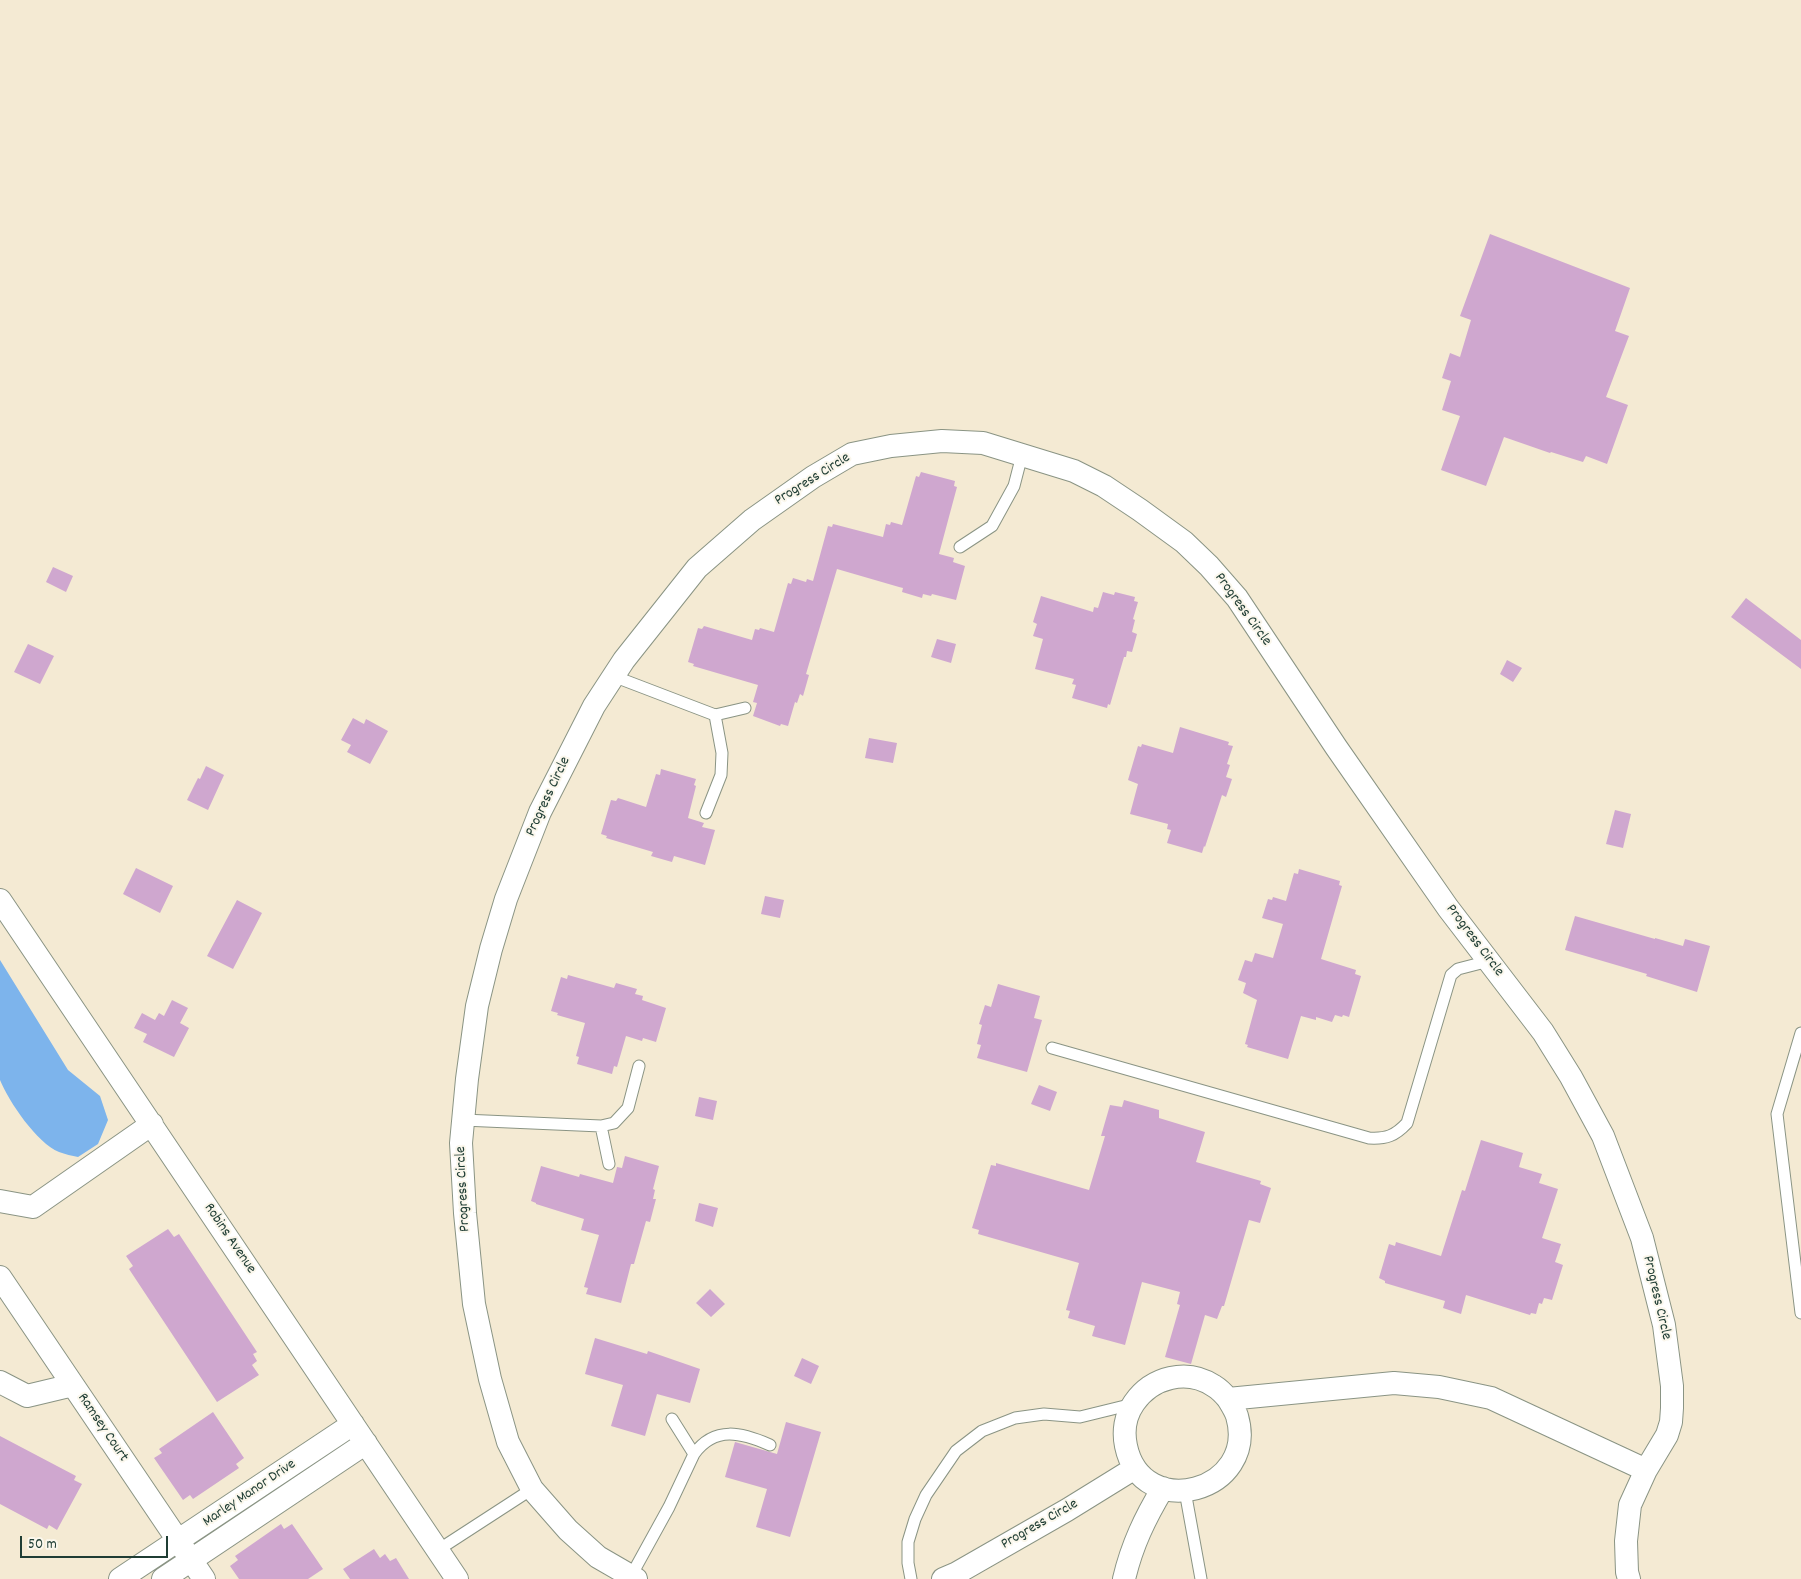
<!DOCTYPE html>
<html>
<head>
<meta charset="utf-8">
<style>
	body { margin:0 }
	#map { position:relative; width:1801px; height:1579px; overflow:hidden; background:#f4ead3; font-family:Dekko,sans-serif }
	canvas { display:block }
	.scale { position:absolute; left:20px; top:1536px; width:148px; height:22px; box-sizing:border-box; border:2px solid #1f3d34; border-top:0; padding-left:6px; font-size:15px; line-height:18px; white-space:nowrap; color:#1f3d34; -webkit-text-stroke:4px #fbf7ec; paint-order:stroke }
</style>
</head>
<body>
<div id="map">
<canvas width="1801" height="1579"></canvas>
<div class="scale">50 m</div>
</div>
<script>
const context = document.querySelector('canvas').getContext('2d');
context.lineJoin = 'round';
function fillPath(path, color) { context.fillStyle = color; context.fill(path, 'evenodd'); }
function strokePath(path, color, width, dash) { context.strokeStyle = color; context.lineWidth = width; context.lineCap = dash ? 'butt' : 'round'; context.setLineDash(dash || []); context.stroke(path); }
function drawText(font, color, halo, rows, align = 'center') {
  context.font = font + ' Dekko,sans-serif'; context.lineWidth = 4; context.setLineDash([]); context.textBaseline = 'middle'; context.strokeStyle = halo; context.fillStyle = color; for (const [text, x, y, turn = 0] of rows) {
    context.save(); context.translate(x, y); context.rotate((+turn || 0) * Math.PI / 180); context.textAlign = isNaN(turn) ? turn : align; if (halo) context.strokeText(text, 0, 0); context.fillText(text, 0, 0); context.restore();
  }
}
const water = new Path2D(`
	M 0,960 L 68,1070 L 100,1096 L 108,1120 L 98,1144 L 78,1157 C 72,1156 65,1154 59,1152 C 37,1143 9,1102 0,1080 Z`);
const building = new Path2D(`
	M 1490,234 L 1630,288 L 1615,331 L 1629,336 L 1606,397 L 1628,405 L 1607,464 L 1586,456 L 1583,462 L 1551,452 L 1550,453 L 1504,437 L 1486,486 L 1441,470 L 1460,416 L 1442,410 L 1451,381 L 1442,378 L 1450,353 L 1460,357 L 1471,320 L 1460,316 Z
	M 921,472 L 955,481 L 954,486 L 957,487 L 939,554 L 954,558 L 953,562 L 965,566 L 956,600 L 932,594 L 931,596 L 923,594 L 922,598 L 902,592 L 903,588 L 899,587 L 837,569 L 806,674 L 809,675 L 803,696 L 800,694 L 797,703 L 795,702 L 788,726 L 781,724 L 780,726 L 753,716 L 757,703 L 753,702 L 758,685 L 693,666 L 694,664 L 688,662 L 698,628 L 702,629 L 704,626 L 752,640 L 755,629 L 759,630 L 760,628 L 774,632 L 788,583 L 791,584 L 793,578 L 806,582 L 807,579 L 813,581 L 828,526 L 832,527 L 833,524 L 883,537 L 886,524 L 890,525 L 891,522 L 902,525 L 916,476 L 919,477 Z
	M 53,567 L 73,576 L 66,592 L 46,582 Z
	M 1103,592 L 1114,595 L 1115,592 L 1135,597 L 1134,601 L 1138,602 L 1133,619 L 1135,620 L 1132,632 L 1137,634 L 1132,652 L 1127,651 L 1126,657 L 1124,657 L 1110,705 L 1108,704 L 1107,708 L 1072,698 L 1076,685 L 1072,684 L 1074,679 L 1035,669 L 1043,639 L 1033,636 L 1037,624 L 1033,622 L 1041,596 L 1093,612 L 1094,607 L 1098,608 Z
	M 1746,598 L 1801,640 L 1801,669 L 1731,617 Z
	M 937,639 L 956,644 L 951,663 L 931,657 Z
	M 28,644 L 54,656 L 40,684 L 14,672 Z
	M 1507,660 L 1522,668 L 1513,682 L 1500,674 Z
	M 353,718 L 364,724 L 366,719 L 388,731 L 370,764 L 347,752 L 351,745 L 341,740 Z
	M 1180,727 L 1229,742 L 1228,745 L 1233,746 L 1227,764 L 1230,765 L 1226,777 L 1232,779 L 1226,797 L 1222,795 L 1205,847 L 1204,846 L 1202,853 L 1167,843 L 1171,830 L 1167,829 L 1168,824 L 1130,814 L 1138,784 L 1128,780 L 1138,746 L 1141,747 L 1142,744 L 1173,753 Z
	M 869,738 L 897,743 L 893,763 L 865,758 Z
	M 206,766 L 224,775 L 208,810 L 187,800 L 198,778 L 200,779 Z
	M 661,769 L 696,779 L 694,785 L 696,786 L 688,818 L 704,823 L 702,827 L 715,830 L 705,865 L 674,856 L 672,862 L 651,856 L 653,852 L 606,838 L 607,836 L 601,834 L 611,800 L 616,801 L 618,798 L 646,807 L 656,774 L 660,775 Z
	M 1615,810 L 1631,814 L 1623,848 L 1606,844 Z
	M 136,868 L 173,886 L 160,913 L 123,894 Z
	M 1299,869 L 1340,881 L 1339,885 L 1342,886 L 1321,959 L 1356,970 L 1355,974 L 1361,976 L 1349,1017 L 1343,1015 L 1342,1017 L 1335,1015 L 1332,1022 L 1316,1017 L 1316,1020 L 1301,1016 L 1288,1059 L 1247,1047 L 1248,1045 L 1245,1044 L 1257,1000 L 1243,993 L 1246,983 L 1238,980 L 1245,960 L 1252,962 L 1255,953 L 1273,958 L 1283,924 L 1262,918 L 1263,915 L 1268,899 L 1272,900 L 1273,897 L 1286,901 L 1294,873 L 1298,874 Z
	M 765,896 L 784,900 L 780,918 L 761,914 Z
	M 237,900 L 262,913 L 233,969 L 207,956 Z
	M 1575,916 L 1655,939 L 1655,938 L 1683,946 L 1685,939 L 1710,946 L 1697,992 L 1646,976 L 1647,974 L 1565,950 Z
	M 568,975 L 614,988 L 616,983 L 637,989 L 635,994 L 643,996 L 642,1000 L 666,1008 L 656,1042 L 643,1038 L 642,1041 L 626,1036 L 617,1067 L 614,1066 L 612,1074 L 577,1064 L 579,1057 L 576,1056 L 585,1023 L 557,1015 L 558,1013 L 551,1011 L 561,977 L 567,979 Z
	M 998,984 L 1040,996 L 1034,1018 L 1042,1020 L 1027,1072 L 977,1058 L 981,1045 L 977,1044 L 982,1025 L 979,1024 L 985,1005 L 991,1007 Z
	M 172,1000 L 188,1008 L 180,1023 L 189,1028 L 174,1057 L 143,1042 L 147,1034 L 134,1028 L 142,1013 L 155,1020 L 159,1013 L 164,1016 Z
	M 1039,1085 L 1057,1092 L 1050,1111 L 1031,1104 Z
	M 699,1097 L 717,1101 L 713,1120 L 695,1116 Z
	M 1124,1100 L 1159,1110 L 1159,1118 L 1205,1132 L 1196,1162 L 1261,1181 L 1260,1184 L 1271,1188 L 1260,1223 L 1249,1220 L 1224,1306 L 1222,1306 L 1217,1319 L 1205,1315 L 1191,1364 L 1165,1357 L 1180,1305 L 1177,1304 L 1180,1292 L 1142,1282 L 1125,1345 L 1092,1336 L 1095,1326 L 1068,1318 L 1070,1311 L 1066,1310 L 1079,1263 L 978,1234 L 979,1230 L 972,1228 L 991,1165 L 996,1166 L 996,1163 L 1089,1190 L 1105,1136 L 1101,1136 L 1110,1105 L 1122,1107 Z
	M 1481,1140 L 1523,1153 L 1519,1167 L 1542,1174 L 1539,1183 L 1558,1189 L 1542,1238 L 1561,1244 L 1555,1262 L 1563,1265 L 1552,1300 L 1544,1298 L 1542,1304 L 1539,1303 L 1536,1314 L 1531,1313 L 1530,1315 L 1466,1295 L 1461,1314 L 1443,1308 L 1445,1301 L 1385,1283 L 1385,1281 L 1379,1278 L 1389,1244 L 1395,1246 L 1396,1242 L 1441,1256 L 1462,1190 L 1465,1191 Z
	M 625,1156 L 659,1166 L 653,1189 L 655,1190 L 653,1199 L 656,1199 L 650,1222 L 646,1221 L 634,1264 L 631,1264 L 621,1303 L 586,1294 L 588,1288 L 584,1287 L 599,1235 L 581,1230 L 584,1219 L 536,1204 L 536,1203 L 531,1201 L 541,1166 L 579,1177 L 580,1174 L 613,1183 L 617,1167 L 622,1168 Z
	M 699,1203 L 718,1208 L 713,1227 L 695,1221 Z
	M 168,1229 L 174,1237 L 179,1234 L 257,1352 L 253,1354 L 257,1361 L 252,1365 L 259,1375 L 217,1402 L 129,1269 L 133,1266 L 126,1256 Z
	M 710,1289 L 725,1304 L 711,1317 L 696,1303 Z
	M 595,1338 L 647,1354 L 648,1351 L 700,1369 L 690,1403 L 657,1394 L 645,1436 L 611,1426 L 623,1385 L 585,1374 Z
	M 802,1358 L 819,1366 L 811,1384 L 794,1376 Z
	M 213,1412 L 244,1458 L 236,1464 L 239,1468 L 193,1499 L 190,1495 L 183,1500 L 154,1458 L 162,1453 L 159,1449 Z
	M 786,1422 L 821,1432 L 790,1537 L 756,1527 L 767,1489 L 725,1477 L 735,1442 L 777,1454 Z
	M 0,1436 L 76,1476 L 74,1480 L 82,1484 L 57,1530 L 49,1525 L 47,1529 L 0,1504 Z
	M 281,1524 L 284,1529 L 292,1524 L 323,1569 L 308,1579 L 239,1579 L 230,1566 L 238,1560 L 235,1556 Z
	M 374,1549 L 380,1558 L 385,1554 L 390,1561 L 396,1558 L 409,1579 L 350,1579 L 343,1569 Z`);
const service = new Path2D(`
	M 960,547 L 992,526 L 1014,486 L 1022,455
	M 613,676 L 715,715 L 722,753 L 721,775 L 706,813
	M 715,715 L 745,708
	M 1801,1033 L 1777,1114 L 1801,1313
	M 1052,1048 L 1369,1138 C 1386,1139 1395,1136 1407,1123 L 1451,975 L 1458,969 L 1489,961
	M 463,1120 L 601,1126 L 614,1123 L 628,1108 L 639,1066
	M 601,1126 L 609,1164
	M 694,1454 C 715,1425 742,1433 770,1445
	M 1185,1491 L 1201,1579
	M 438,1550 L 532,1489
	M 631,1576 L 669,1507 L 694,1454 L 672,1419
	M 911,1579 L 908,1563 L 908,1542 L 915,1519 L 926,1495 L 956,1451 L 982,1431 L 1015,1418 L 1044,1414 L 1080,1417 L 1133,1404`);
const minor = new Path2D(`
	M 0,900 L 457,1579
	M 0,1201 L 33,1207 L 152,1124
	M 0,1277 L 204,1579
	M 0,1382 L 27,1396 L 73,1385
	M 1228,1399 C 1231,1404 1235,1410 1237,1416 C 1259,1492 1142,1523 1126,1446 C 1123,1432 1125,1416 1134,1403 C 1152,1377 1187,1368 1214,1386 C 1219,1389 1224,1394 1228,1399 L 1394,1383 L 1439,1387 L 1491,1398 L 1646,1470
	M 120,1579 L 353,1424
	M 163,1579 L 366,1443
	M 636,1579 L 598,1557 L 568,1530 L 532,1489 L 508,1442 L 490,1379 L 474,1304 L 465,1213 L 461,1143 L 467,1079 L 477,1006 L 491,949 L 506,899 L 540,812 L 594,706 L 624,660 L 697,568 L 752,520 L 813,477 L 852,454 L 891,446 L 942,441 L 983,443 L 1074,471 L 1104,486 L 1140,510 L 1184,542 L 1209,566 L 1237,598 L 1336,747 L 1448,908 L 1543,1032 L 1571,1077 L 1603,1136 L 1642,1238 L 1664,1325 L 1672,1386 L 1672,1408 L 1671,1422 L 1667,1435 L 1646,1470 L 1630,1505 L 1626,1541 L 1627,1572 L 1629,1579
	M 943,1579 L 957,1573 L 1067,1510 L 1135,1468
	M 1124,1579 C 1132,1545 1145,1518 1163,1488`);
const streetNames = [
	["Progress Circle",813,480,-32],
	["Progress Circle",1242,610,54],
	["Progress Circle",549,797,-65],
	["Progress Circle",1474,941,53],
	["Progress Circle",464,1189,-93],
	["Robins Avenue",229,1239,56],
	["Progress Circle",1656,1298,77],
	["Ramsey Court",102,1428,56],
	["Marley Manor Drive",250,1494,-34],
	["Progress Circle",1040,1525,-30]
];
fillPath(water, '#7db4ec');
fillPath(building, '#cfa7cf');
strokePath(service, '#8a9484', 13);
strokePath(minor, '#8a9484', 24);
strokePath(service, '#fff', 11);
strokePath(minor, '#fff', 22);
drawText('15px', '#1f3d34', '#fbf7ec', streetNames);
</script>
</body>
</html>
